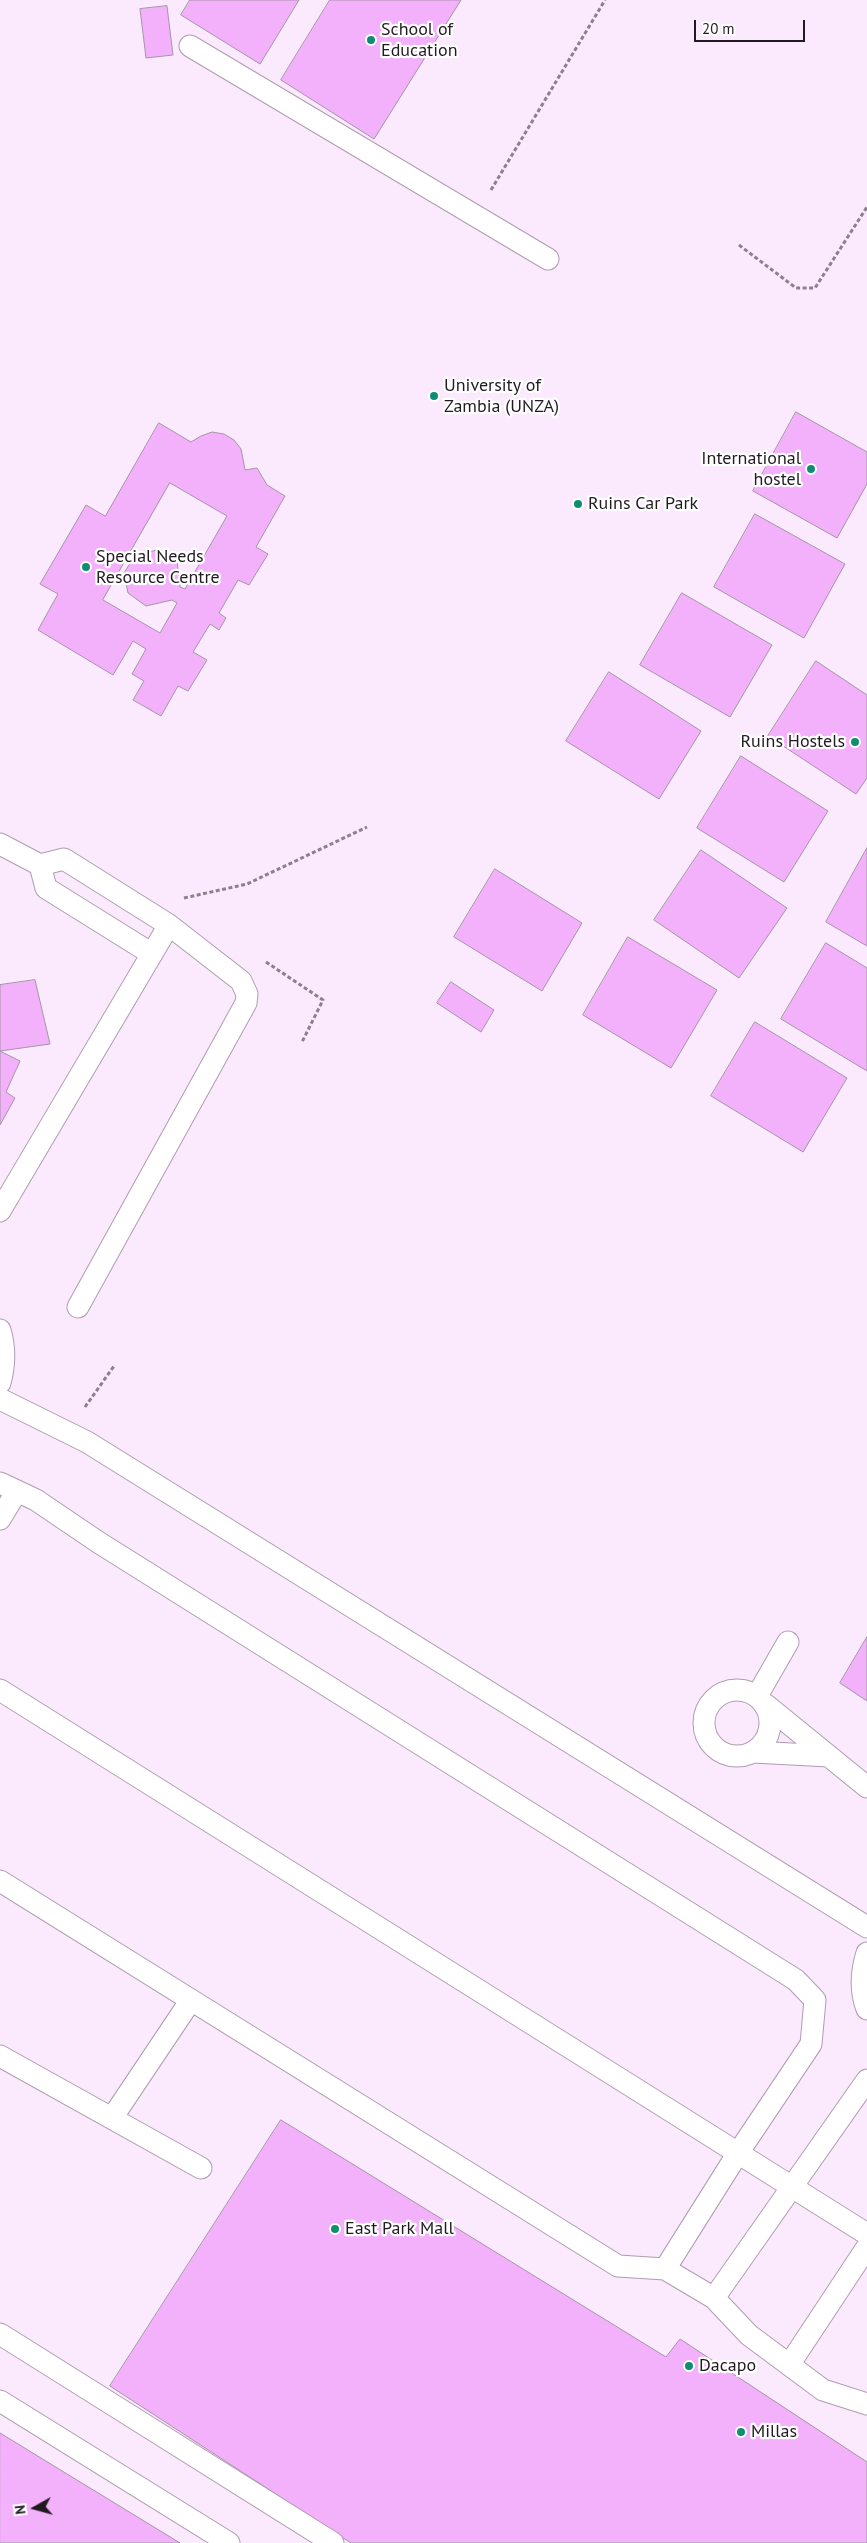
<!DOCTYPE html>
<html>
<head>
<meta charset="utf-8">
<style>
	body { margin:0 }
	#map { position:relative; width:867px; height:2543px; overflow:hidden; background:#fbe9fd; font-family:"PT Sans",sans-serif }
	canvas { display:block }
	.north { position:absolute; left:10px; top:2483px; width:50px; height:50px; -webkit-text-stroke:4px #fff; paint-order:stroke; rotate:263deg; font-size:14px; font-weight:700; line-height:20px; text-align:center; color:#211a21 }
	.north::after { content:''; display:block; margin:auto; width:18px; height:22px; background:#211a21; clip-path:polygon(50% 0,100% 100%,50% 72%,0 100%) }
	.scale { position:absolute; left:694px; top:20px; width:111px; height:22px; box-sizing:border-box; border:2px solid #211a21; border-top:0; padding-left:6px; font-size:15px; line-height:18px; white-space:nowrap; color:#211a21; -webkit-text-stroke:4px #fff; paint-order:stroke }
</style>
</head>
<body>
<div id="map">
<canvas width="867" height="2543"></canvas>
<div class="north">N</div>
<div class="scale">20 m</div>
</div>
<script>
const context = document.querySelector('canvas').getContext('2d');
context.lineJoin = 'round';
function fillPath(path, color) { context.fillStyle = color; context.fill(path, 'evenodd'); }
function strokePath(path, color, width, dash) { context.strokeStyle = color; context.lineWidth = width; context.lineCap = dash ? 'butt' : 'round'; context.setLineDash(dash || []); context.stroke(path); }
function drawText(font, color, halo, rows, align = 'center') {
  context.font = font + ' "PT Sans",sans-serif'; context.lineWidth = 4.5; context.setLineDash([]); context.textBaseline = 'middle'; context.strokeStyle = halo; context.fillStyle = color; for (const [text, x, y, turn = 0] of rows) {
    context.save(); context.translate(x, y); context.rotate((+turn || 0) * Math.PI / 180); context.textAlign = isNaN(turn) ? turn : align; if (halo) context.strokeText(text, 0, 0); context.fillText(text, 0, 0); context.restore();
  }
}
const building = new Path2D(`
	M 190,0 L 299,0 L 260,64 L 181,15 Z
	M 330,0 L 461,0 L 374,139 L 281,80 Z
	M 167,6 L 173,55 L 146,58 L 140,9 Z
	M 796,412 L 867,452 L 867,484 L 837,538 L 753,491 Z
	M 159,423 L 191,442 L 201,436 L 212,432 L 224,434 L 234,440 L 241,449 L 245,470 L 257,468 L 267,485 L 285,496 L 256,547 L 268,554 L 249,585 L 238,580 L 219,613 L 226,618 L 219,630 L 210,624 L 193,652 L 207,660 L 188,691 L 178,686 L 161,716 L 133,700 L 144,681 L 132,674 L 146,649 L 133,641 L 113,675 L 38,630 L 58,594 L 40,584 L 86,505 L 105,516 ZM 170,483 L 227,516 L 185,589 L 180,587 L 177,561 L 156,550 L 134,557 L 124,573 L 128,593 L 146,606 L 172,600 L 177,603 L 160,633 L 103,600 Z
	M 755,514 L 845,564 L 804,638 L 714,587 Z
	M 682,593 L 772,645 L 730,717 L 640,665 Z
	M 816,661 L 867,695 L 867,778 L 856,794 L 768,736 Z
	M 609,672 L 701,731 L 659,799 L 566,741 Z
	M 741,756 L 828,811 L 784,882 L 697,828 Z
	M 867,848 L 867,946 L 826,922 Z
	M 701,850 L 787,908 L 739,978 L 654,920 Z
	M 495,869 L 582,923 L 542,991 L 454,937 Z
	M 628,937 L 717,990 L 671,1068 L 583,1015 Z
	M 826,943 L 867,968 L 867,1071 L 781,1019 Z
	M 35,980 L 50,1044 L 0,1051 L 20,1061 L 6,1092 L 15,1098 L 0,1125 L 0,985 Z
	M 451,982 L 494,1010 L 481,1032 L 437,1003 Z
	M 755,1022 L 847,1078 L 803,1152 L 711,1096 Z
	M 867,1637 L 867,1701 L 840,1683 Z
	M 281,2120 L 666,2357 L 680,2339 L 867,2462 L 867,2543 L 351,2543 L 110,2386 Z
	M 0,2433 L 180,2543 L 0,2543 Z`);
const path = new Path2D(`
	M 491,190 L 605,0
	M 739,245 L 796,288 L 815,288 L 867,207
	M 184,898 L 247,884 L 367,827
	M 266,962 L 323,1000 L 302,1042
	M 85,1407 L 114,1366`);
const service = new Path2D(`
	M 190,46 L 548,259
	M 0,844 L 40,865 L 64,859 L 169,925
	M 40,865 L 46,888 L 152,954
	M 0,1211 L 169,925 L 241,981 L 247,994 L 246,1003 L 78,1307
	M 0,1330 C 5,1347 5,1365 0,1383
	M 0,1399 L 87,1442 L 867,1927
	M 0,1483 L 36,1500 L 98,1542 L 796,1980 L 815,2000 L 811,2044 L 738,2153 L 665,2269
	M 0,1519 L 17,1491
	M 0,1690 L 867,2234
	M704 1723a33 33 0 1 1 66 0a33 33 0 1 1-66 0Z
	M 757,1696 L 788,1642
	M 766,1705 L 867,1787
	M 753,1752 L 829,1756
	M 0,1881 L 618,2266 L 665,2269 L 714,2298 L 749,2335 L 823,2390 L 867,2404
	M 867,1953 C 861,1972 860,1991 867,2009
	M 0,2056 L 201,2168
	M 112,2118 L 191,2000
	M 714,2298 L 867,2080
	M 0,2334 L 333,2543
	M 789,2365 L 867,2247
	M 0,2401 L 229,2543`);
const markers = [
	[371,40,5,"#0d8e74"],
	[434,396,5,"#0d8e74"],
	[811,469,5,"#0d8e74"],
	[578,504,5,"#0d8e74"],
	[86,567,5,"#0d8e74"],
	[855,742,5,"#0d8e74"],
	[335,2229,5,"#0d8e74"],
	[689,2366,5,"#0d8e74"],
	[741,2432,5,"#0d8e74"]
];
const poiNames = [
	["School of",381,30],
	["Education",381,51],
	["University of",444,386],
	["Zambia (UNZA)",444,407],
	["International",801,459,"right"],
	["hostel",801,480,"right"],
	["Ruins Car Park",588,504],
	["Special Needs",96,557],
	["Resource Centre",96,578],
	["Ruins Hostels",845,742,"right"],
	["East Park Mall",345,2229],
	["Dacapo",699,2366],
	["Millas",751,2432]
];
fillPath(building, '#f4b1fb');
strokePath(building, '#a594a7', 1);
strokePath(service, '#ae9daf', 23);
strokePath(path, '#8c808d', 3, [4, 2.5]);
strokePath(service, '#fff', 21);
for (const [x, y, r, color] of markers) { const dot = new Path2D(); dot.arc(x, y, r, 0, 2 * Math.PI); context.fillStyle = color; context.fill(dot); strokePath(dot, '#fff', 2); }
drawText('18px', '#211a21', '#fff', poiNames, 'left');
</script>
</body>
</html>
